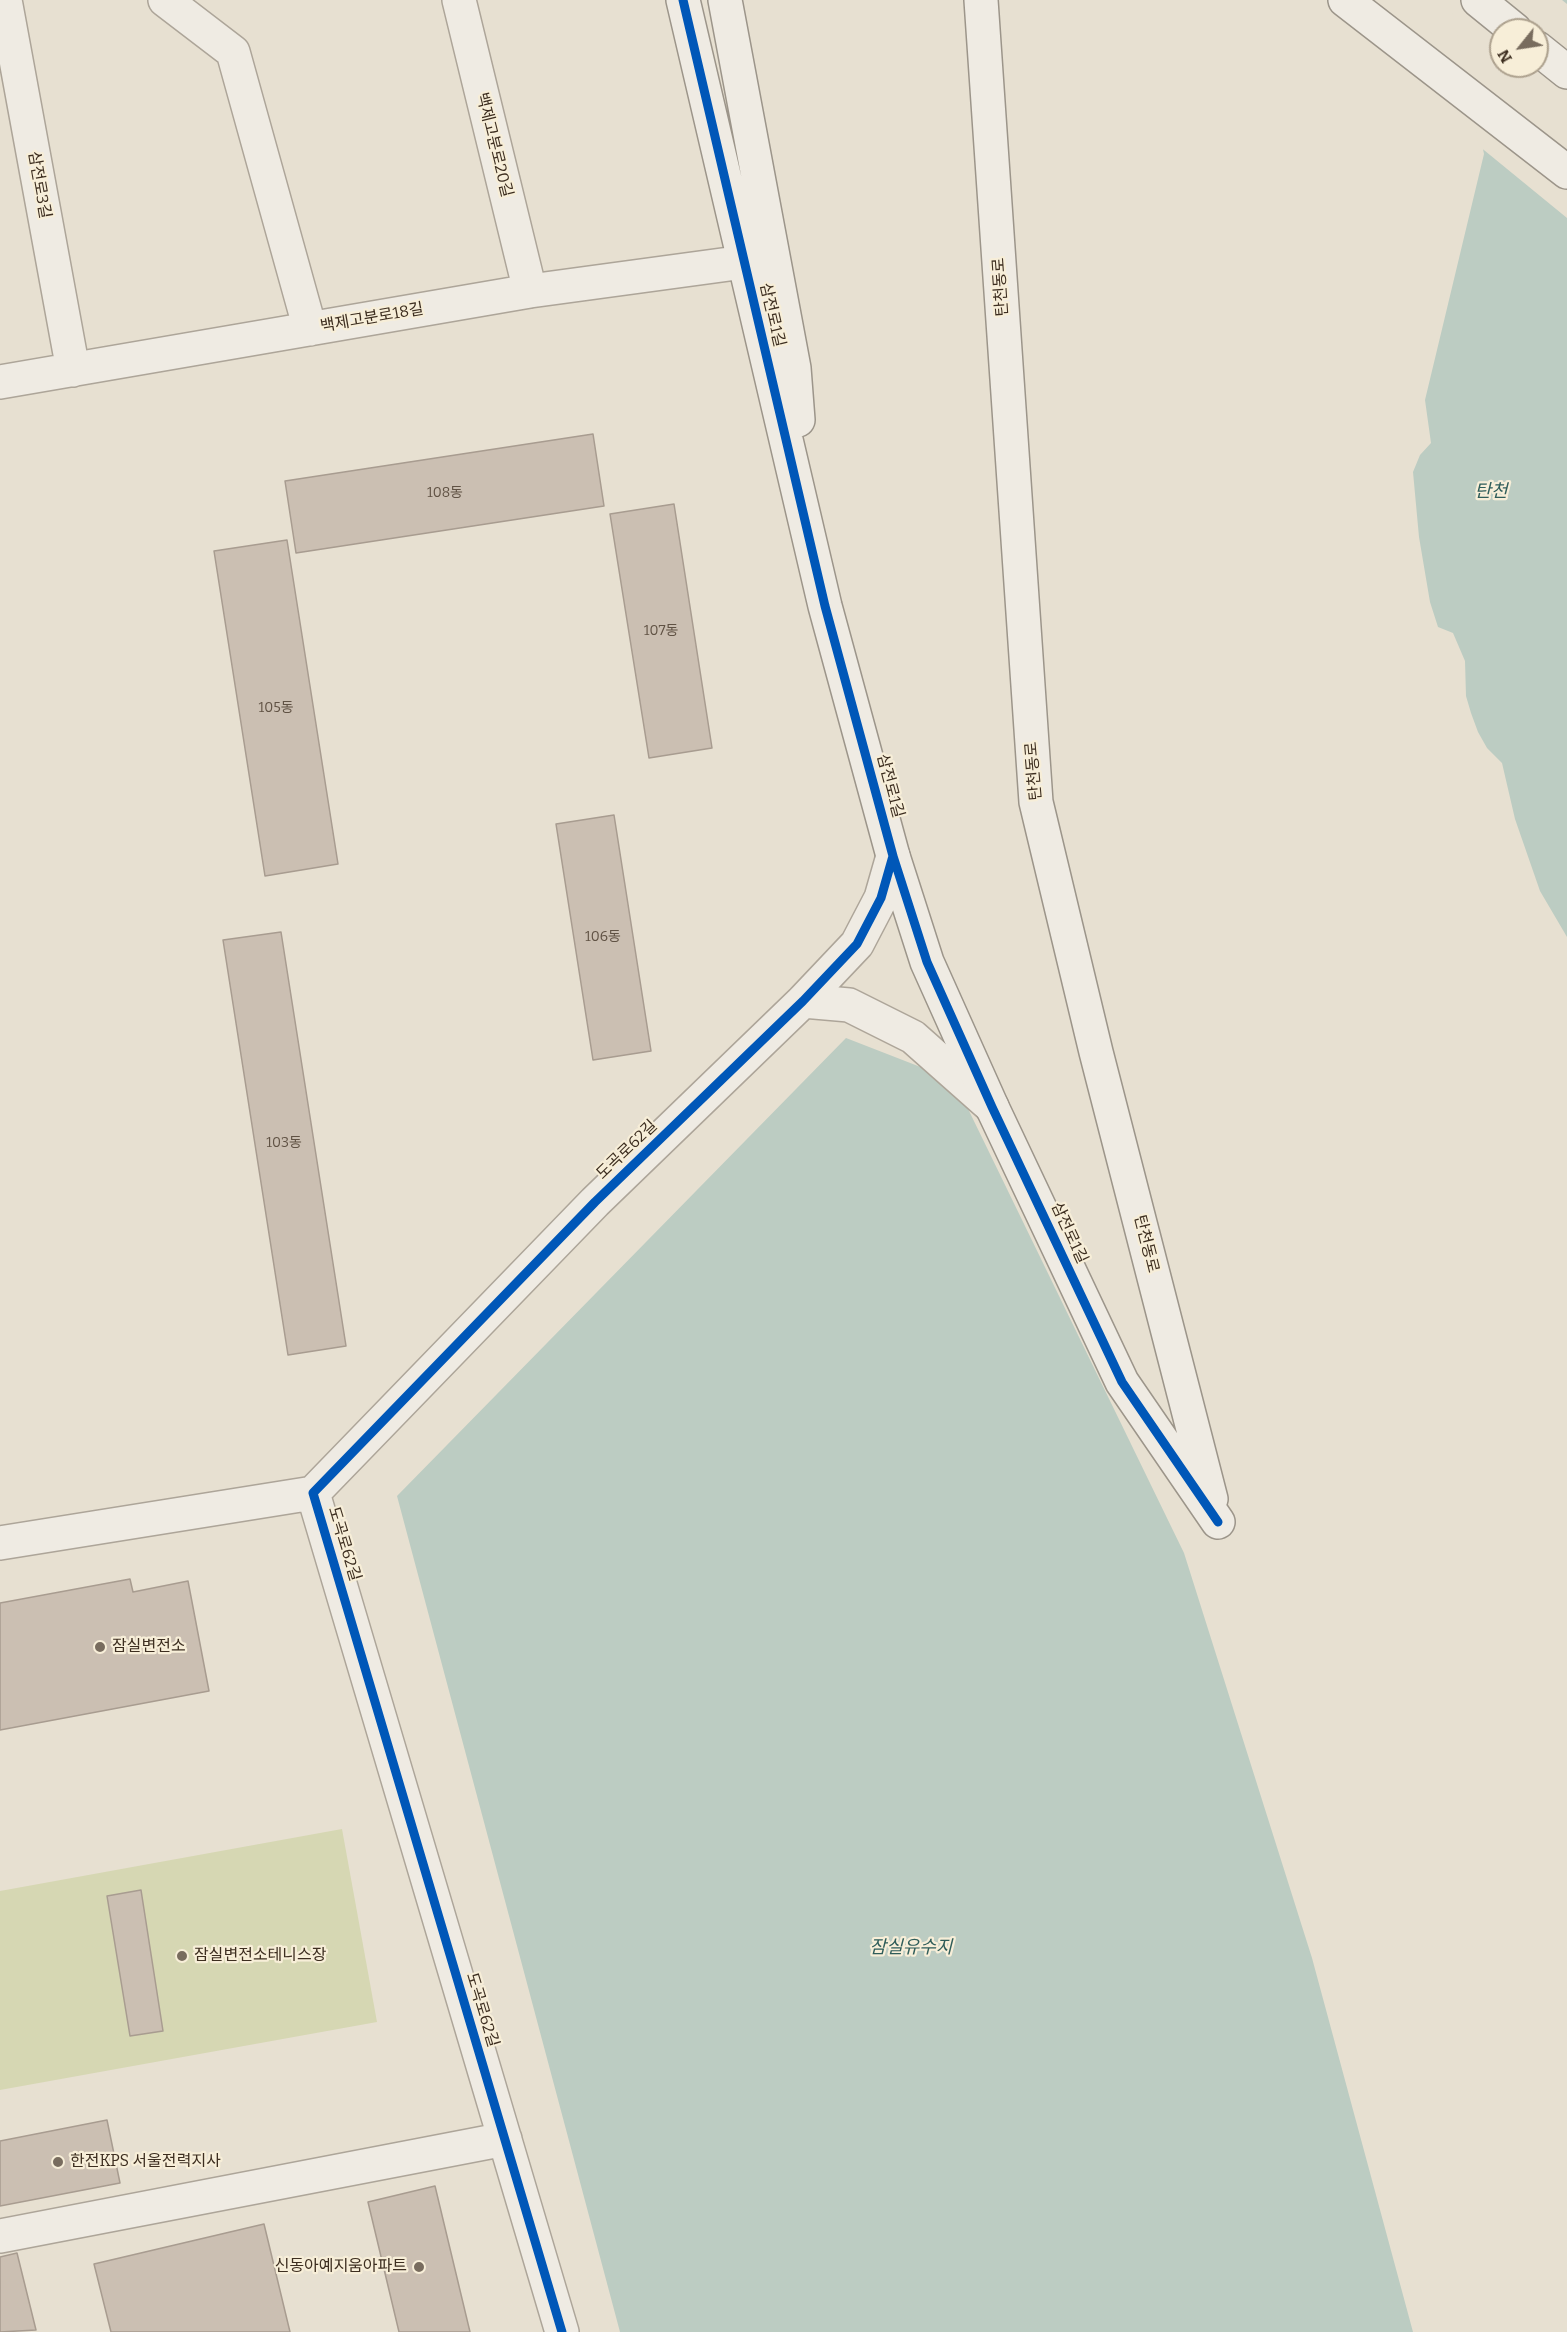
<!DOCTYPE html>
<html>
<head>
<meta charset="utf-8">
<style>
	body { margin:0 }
	#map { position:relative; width:1567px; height:2332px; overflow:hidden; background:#e7e0d1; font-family:Bitter,serif }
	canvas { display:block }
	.north { position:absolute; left:1489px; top:18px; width:60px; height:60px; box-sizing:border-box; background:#f7eed8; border:2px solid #ada18e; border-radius:50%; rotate:240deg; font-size:16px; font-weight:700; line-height:24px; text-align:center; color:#3d2e20 }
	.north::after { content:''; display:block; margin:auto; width:21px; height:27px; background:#786c5e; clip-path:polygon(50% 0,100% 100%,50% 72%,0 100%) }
</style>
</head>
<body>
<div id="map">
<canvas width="1567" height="2332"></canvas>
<div class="north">N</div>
</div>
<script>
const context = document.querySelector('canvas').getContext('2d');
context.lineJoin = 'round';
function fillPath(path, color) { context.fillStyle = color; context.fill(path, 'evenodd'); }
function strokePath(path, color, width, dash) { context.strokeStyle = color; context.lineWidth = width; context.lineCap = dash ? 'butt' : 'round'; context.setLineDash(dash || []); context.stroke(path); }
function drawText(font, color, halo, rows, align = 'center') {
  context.font = font + ' Bitter,"Noto Sans KR",serif'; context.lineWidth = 4.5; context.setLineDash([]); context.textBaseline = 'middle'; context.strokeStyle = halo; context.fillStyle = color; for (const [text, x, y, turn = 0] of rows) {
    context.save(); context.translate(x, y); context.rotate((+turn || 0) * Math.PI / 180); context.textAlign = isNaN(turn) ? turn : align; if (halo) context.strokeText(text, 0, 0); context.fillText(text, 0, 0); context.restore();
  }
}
const green = new Path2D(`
	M 342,1829 L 377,2022 L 0,2090 L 0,1891 Z`);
const water = new Path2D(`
	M 1453,0 L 1567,0 L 1567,937 L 1540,891 L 1515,819 L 1502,763 L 1487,748 L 1478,732 L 1471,713 L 1466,696 L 1465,661 L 1453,633 L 1438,627 L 1430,602 L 1419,537 L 1413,472 L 1420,455 L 1431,443 L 1425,400 L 1484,154 ZM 1501,30 L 1537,30 L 1537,66 L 1501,66 Z
	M 846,1038 L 954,1080 L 1184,1553 L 1312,1958 L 1413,2332 L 620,2332 L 397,1496 Z`);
const pier = new Path2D(`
	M 1450,0 L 1562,0 L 1567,4 L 1567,218 L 1479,146 ZM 1501,30 L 1537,30 L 1537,66 L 1501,66 Z`);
const building = new Path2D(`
	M 593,434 L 604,506 L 296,553 L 285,481 Z
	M 674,504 L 712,748 L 649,758 L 610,514 Z
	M 287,540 L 338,864 L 265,876 L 214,551 Z
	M 614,815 L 651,1051 L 593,1060 L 556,824 Z
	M 281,932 L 346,1346 L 288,1355 L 223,940 Z
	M 130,1579 L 133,1592 L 188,1581 L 209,1691 L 0,1730 L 0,1603 Z
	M 141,1890 L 163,2031 L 130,2036 L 107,1896 Z
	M 107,2120 L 120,2183 L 0,2206 L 0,2141 Z
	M 435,2186 L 470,2332 L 399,2332 L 368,2202 Z
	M 264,2224 L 290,2332 L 111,2332 L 94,2264 Z
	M 17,2253 L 36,2330 L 0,2332 L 0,2257 Z`);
const street = new Path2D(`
	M 5,0 L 73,370
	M 165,0 L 233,52 L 310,329
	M 459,0 L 530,291
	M 0,382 L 530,291 L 744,262
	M 803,1001 L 849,1005 L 913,1037 L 992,1107
	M 0,1543 L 313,1493
	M 0,2236 L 505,2139
	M 562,2332 L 313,1493 L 595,1202 L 803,1001 L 857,944 L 881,898 L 893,856`);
const secondary = new Path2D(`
	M 683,0 L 825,606 L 893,856 L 927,962 L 992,1107 L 1122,1382 L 1218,1522
	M 725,0 L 794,368 L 798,420
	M 981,0 L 1036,802 L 1096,1052 L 1211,1499
	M 1345,0 L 1567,172
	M 1478,0 L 1515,30
	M 1537,48 L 1567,72`);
const cycleway = new Path2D(`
	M 683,0 L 825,606 L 893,856 L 927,962 L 992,1107 L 1122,1382 L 1218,1522
	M 562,2332 L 313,1493 L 595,1202 L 803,1001 L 857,944 L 881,898 L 893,856`);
const markers = [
	[100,1647,6,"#786c5e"],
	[182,1956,6,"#786c5e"],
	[58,2162,6,"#786c5e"],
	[419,2267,6,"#786c5e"]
];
const numberNames = [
	["108동",445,493],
	["107동",661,631],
	["105동",276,708],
	["106동",603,937],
	["103동",284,1143]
];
const streetNames = [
	["백제고분로20길",494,145,76],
	["삼전로3길",39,185,80],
	["탄천동로",1001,287,-94],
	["삼전로1길",772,315,77],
	["백제고분로18길",372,318,-10],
	["탄천동로",1034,771,-95],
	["삼전로1길",890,786,75],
	["도곡로62길",627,1150,-44],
	["삼전로1길",1069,1233,65],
	["탄천동로",1146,1244,76],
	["도곡로62길",344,1544,73],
	["도곡로62길",482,2010,73]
];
const poiNames = [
	["잠실변전소",112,1647],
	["잠실변전소테니스장",194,1956],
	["한전KPS 서울전력지사",70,2162],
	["신동아예지움아파트",407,2267,"right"]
];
const waterNames = [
	["탄천",1491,492],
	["잠실유수지",911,1948]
];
fillPath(green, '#d6d7b3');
fillPath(water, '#bcccc2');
fillPath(pier, '#e7e0d1');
fillPath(building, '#cbbfb2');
strokePath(building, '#a89c90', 1.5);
strokePath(street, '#ada599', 36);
strokePath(secondary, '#9c958a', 36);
strokePath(street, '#efebe3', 33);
strokePath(secondary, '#efebe3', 33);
strokePath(cycleway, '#0057b8', 9);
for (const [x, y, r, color] of markers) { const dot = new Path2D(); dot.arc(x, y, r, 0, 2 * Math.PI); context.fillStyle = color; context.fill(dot); strokePath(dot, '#f7eed8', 2); }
drawText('14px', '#605244', null, numberNames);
drawText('16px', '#3d2e20', '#f7eed8', streetNames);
drawText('16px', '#3d2e20', '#f7eed8', poiNames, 'left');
drawText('italic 18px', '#2f5d5a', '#f7eed8', waterNames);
</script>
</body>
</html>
